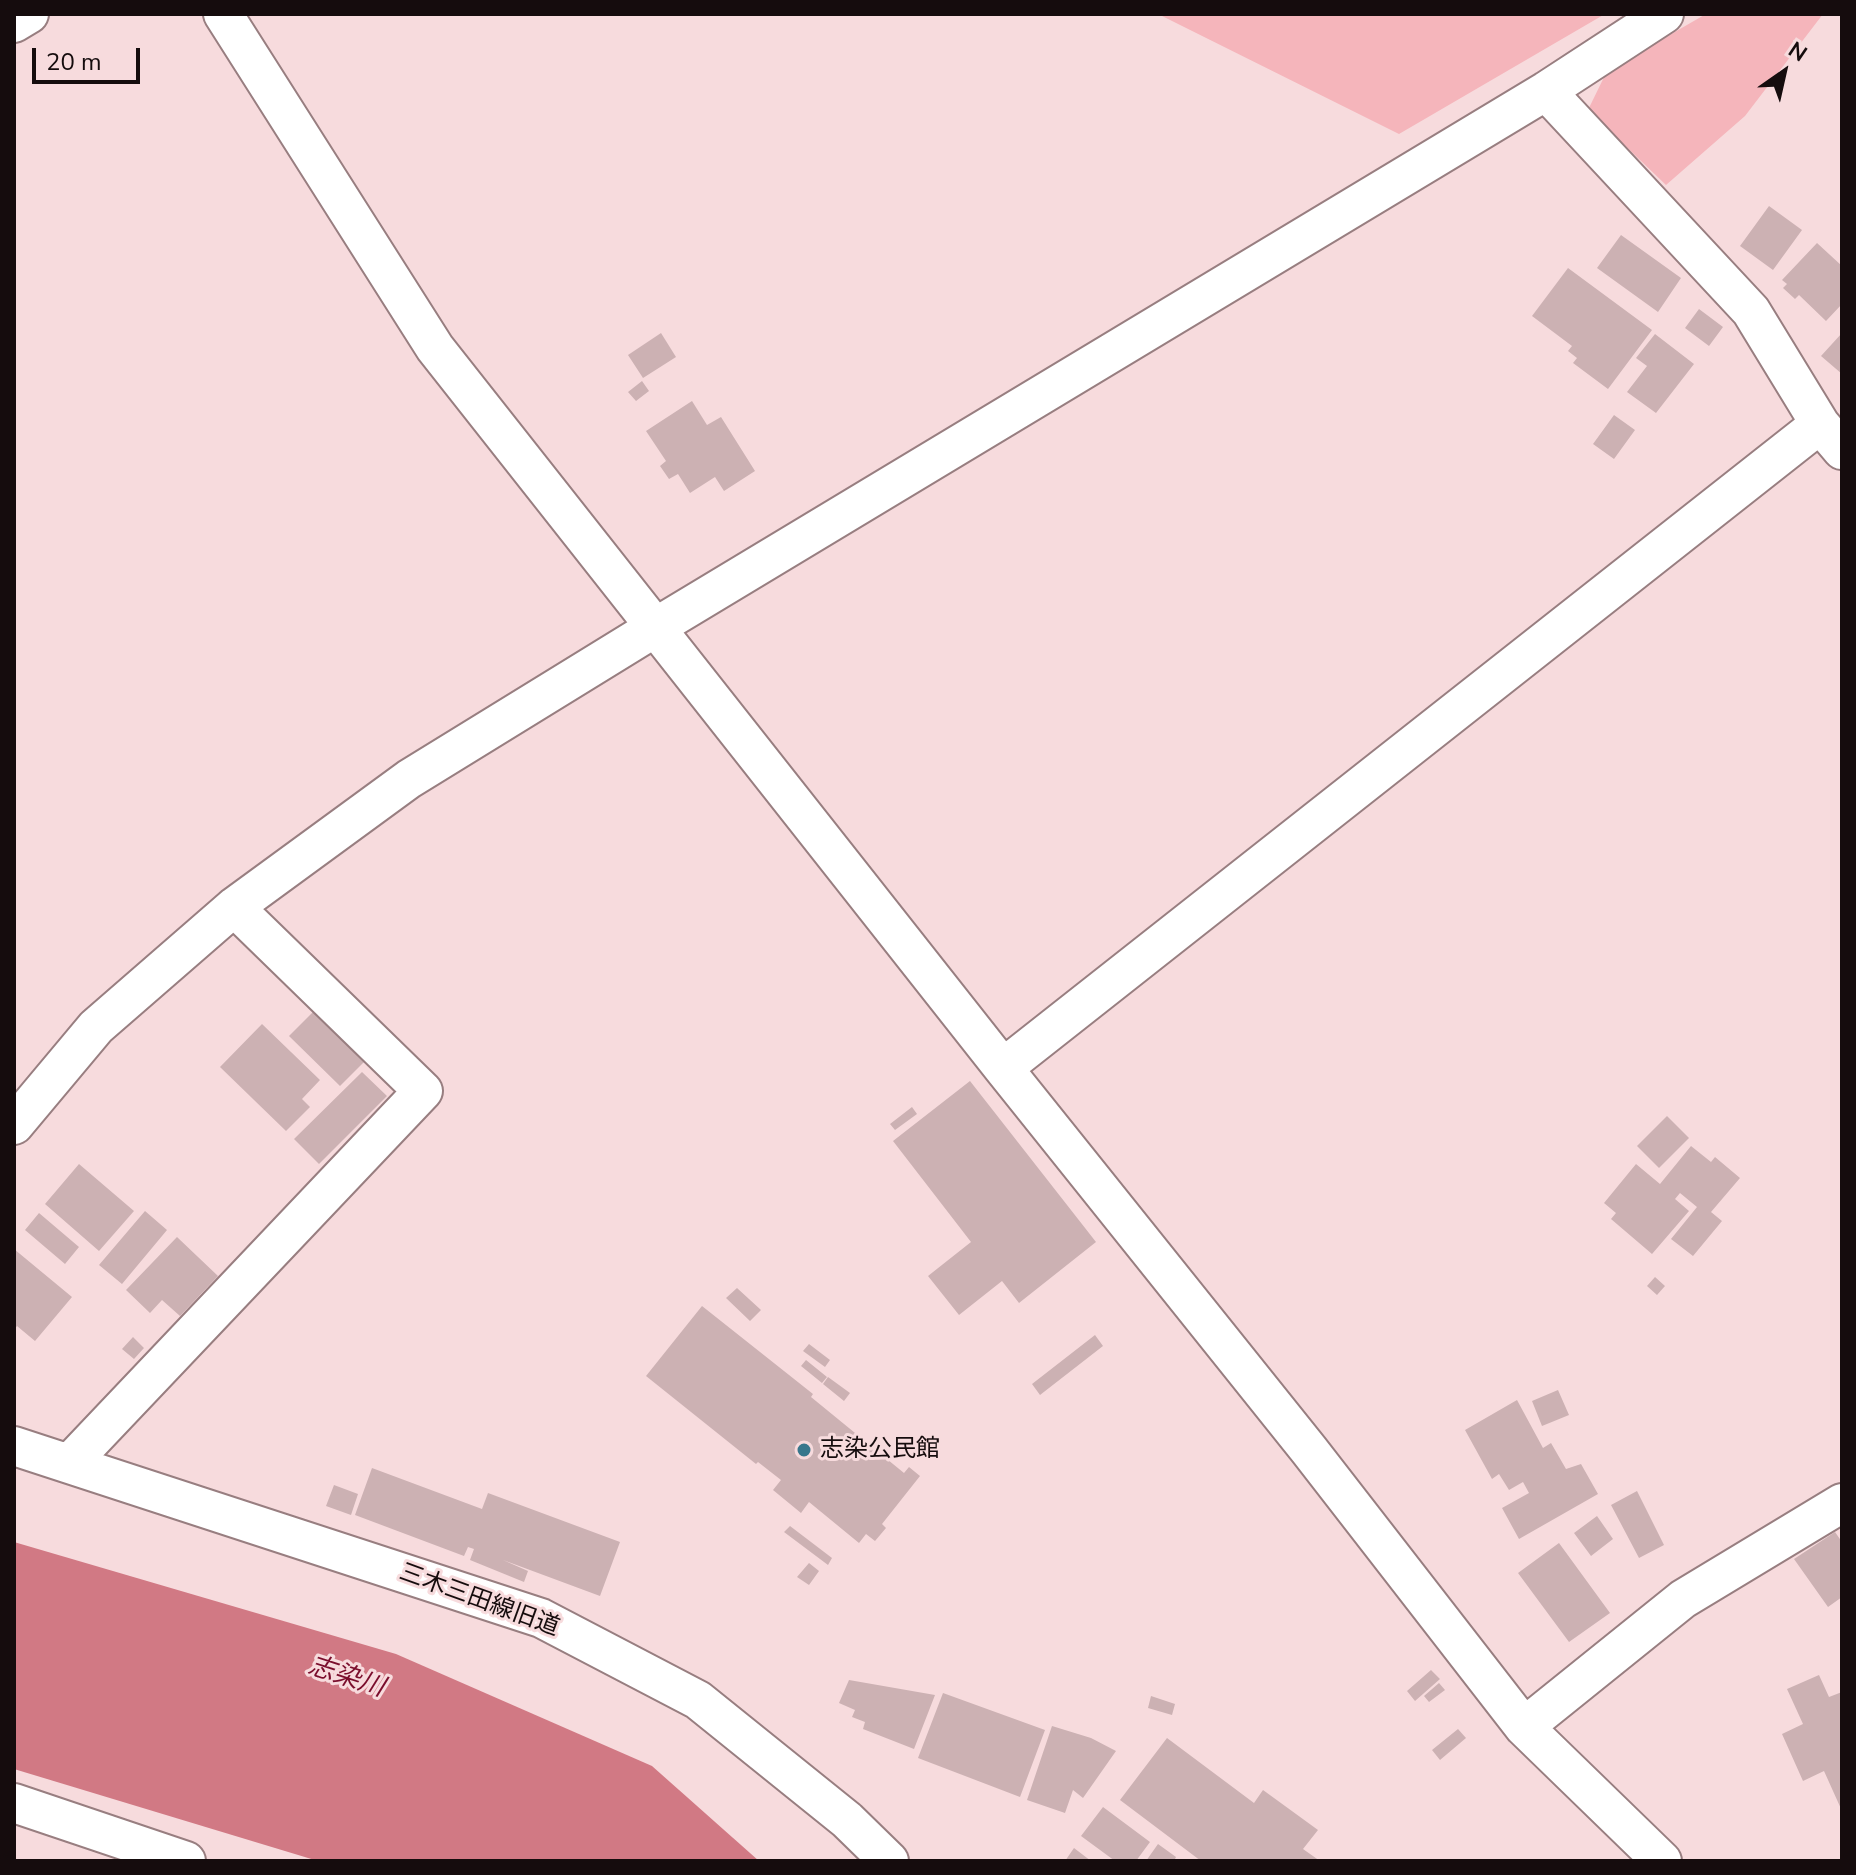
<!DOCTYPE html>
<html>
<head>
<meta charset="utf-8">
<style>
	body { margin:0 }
	#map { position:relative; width:1856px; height:1875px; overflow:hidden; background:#f7dbdd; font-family:"Nunito Sans",sans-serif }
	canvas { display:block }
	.frame { position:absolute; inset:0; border:16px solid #150c0d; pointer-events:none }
	.north { position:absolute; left:1744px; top:32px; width:80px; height:80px; -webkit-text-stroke:6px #f7dbdd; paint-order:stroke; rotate:34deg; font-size:22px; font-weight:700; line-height:32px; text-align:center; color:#150c0d }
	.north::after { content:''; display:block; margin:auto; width:28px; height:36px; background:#150c0d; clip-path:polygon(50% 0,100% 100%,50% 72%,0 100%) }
	.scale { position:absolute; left:32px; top:48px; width:108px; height:36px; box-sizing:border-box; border:4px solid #150c0d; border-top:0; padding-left:10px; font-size:24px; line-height:28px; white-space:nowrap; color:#150c0d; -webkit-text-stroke:6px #f7dbdd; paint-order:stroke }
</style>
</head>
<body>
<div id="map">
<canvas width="1856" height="1875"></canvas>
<div class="frame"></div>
<div class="north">N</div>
<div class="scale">20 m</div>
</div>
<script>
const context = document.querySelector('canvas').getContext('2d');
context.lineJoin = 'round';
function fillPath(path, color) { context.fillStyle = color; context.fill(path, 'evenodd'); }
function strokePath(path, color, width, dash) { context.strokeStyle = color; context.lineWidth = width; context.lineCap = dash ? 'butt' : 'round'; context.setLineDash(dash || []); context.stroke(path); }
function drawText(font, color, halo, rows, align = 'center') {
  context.font = font + ' "Nunito Sans","Noto Sans JP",sans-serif'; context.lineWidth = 6; context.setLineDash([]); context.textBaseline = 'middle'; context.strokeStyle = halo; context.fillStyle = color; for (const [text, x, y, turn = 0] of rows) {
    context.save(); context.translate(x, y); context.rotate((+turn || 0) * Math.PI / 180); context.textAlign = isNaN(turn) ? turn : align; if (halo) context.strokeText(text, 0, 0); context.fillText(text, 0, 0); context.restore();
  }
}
const green = new Path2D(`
	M 1158,14 L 1605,14 L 1399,134 Z
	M 1706,14 L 1823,14 L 1745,116 L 1666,185 L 1588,110 L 1607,71 Z`);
const water = new Path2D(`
	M 14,1542 L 396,1654 L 652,1766 L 759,1861 L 318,1861 L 14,1769 Z`);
const building = new Path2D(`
	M 1769,206 L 1802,230 L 1773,270 L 1740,246 Z
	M 1621,235 L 1681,278 L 1658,312 L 1597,268 Z
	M 1817,243 L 1842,266 L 1842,304 L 1826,321 L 1799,295 L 1795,299 L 1783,288 L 1787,284 L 1782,280 Z
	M 1568,268 L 1652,330 L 1608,389 L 1573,363 L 1577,358 L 1568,351 L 1572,346 L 1532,316 Z
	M 1699,309 L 1723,327 L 1709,346 L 1685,328 Z
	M 661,333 L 676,357 L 643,378 L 628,355 Z
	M 1842,333 L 1842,374 L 1821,356 Z
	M 1655,334 L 1694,364 L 1656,413 L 1627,392 L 1647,366 L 1636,358 Z
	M 642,381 L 649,391 L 636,401 L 628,392 Z
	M 692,401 L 707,425 L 721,417 L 755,471 L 724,491 L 715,477 L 690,493 L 678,474 L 669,479 L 660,466 L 666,461 L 646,431 Z
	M 1614,415 L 1635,430 L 1614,459 L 1593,444 Z
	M 315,1010 L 365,1061 L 340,1086 L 289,1036 Z
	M 262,1024 L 320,1080 L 302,1099 L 310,1107 L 286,1131 L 220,1067 Z
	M 362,1072 L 387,1096 L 319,1164 L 294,1139 Z
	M 970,1081 L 1096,1242 L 1019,1303 L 1002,1281 L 959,1315 L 928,1276 L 971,1242 L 893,1141 Z
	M 912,1107 L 917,1114 L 895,1130 L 890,1124 Z
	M 1667,1116 L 1689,1138 L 1659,1168 L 1637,1146 Z
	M 1691,1146 L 1711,1162 L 1715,1157 L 1740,1178 L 1711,1212 L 1722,1221 L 1693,1256 L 1671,1239 L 1697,1207 L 1680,1193 L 1675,1199 L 1689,1211 L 1652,1254 L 1611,1219 L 1616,1213 L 1604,1203 L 1636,1164 L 1660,1184 Z
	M 79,1164 L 134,1211 L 99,1251 L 45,1204 Z
	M 145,1211 L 167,1230 L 122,1284 L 99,1265 Z
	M 39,1213 L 79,1247 L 65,1264 L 25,1230 Z
	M 177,1237 L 218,1276 L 180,1316 L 162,1300 L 150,1313 L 126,1290 Z
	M 14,1249 L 72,1297 L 35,1341 L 17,1326 L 14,1330 Z
	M 1655,1277 L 1665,1286 L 1657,1295 L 1647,1286 Z
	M 737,1288 L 761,1310 L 750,1321 L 726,1298 Z
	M 702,1306 L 813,1394 L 811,1397 L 904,1473 L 909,1467 L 920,1476 L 882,1524 L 886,1528 L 875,1541 L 866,1534 L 859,1543 L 809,1502 L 801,1513 L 773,1490 L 781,1480 L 758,1462 L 756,1464 L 646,1376 Z
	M 1095,1335 L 1103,1346 L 1040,1395 L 1032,1384 Z
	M 133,1337 L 144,1348 L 134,1359 L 122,1349 Z
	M 809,1344 L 830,1360 L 825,1367 L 803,1351 Z
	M 806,1360 L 827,1377 L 822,1383 L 801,1366 Z
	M 828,1377 L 850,1393 L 844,1401 L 823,1384 Z
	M 1558,1390 L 1569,1415 L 1542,1426 L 1532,1401 Z
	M 1517,1400 L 1543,1448 L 1551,1443 L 1566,1469 L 1581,1464 L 1598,1494 L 1519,1539 L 1502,1508 L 1529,1493 L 1523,1482 L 1509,1490 L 1499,1474 L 1492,1479 L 1465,1430 Z
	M 372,1468 L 482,1509 L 488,1493 L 620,1542 L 600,1596 L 503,1560 L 528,1571 L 524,1582 L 470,1560 L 474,1549 L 468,1547 L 464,1556 L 355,1515 Z
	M 334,1485 L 358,1494 L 351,1515 L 326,1506 Z
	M 1637,1491 L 1664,1545 L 1639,1558 L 1611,1505 Z
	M 1597,1516 L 1613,1539 L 1591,1556 L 1574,1533 Z
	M 790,1526 L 832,1558 L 828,1565 L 784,1532 Z
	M 1835,1532 L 1842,1542 L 1842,1597 L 1828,1607 L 1794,1559 Z
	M 1559,1543 L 1610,1613 L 1569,1642 L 1518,1573 Z
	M 809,1563 L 819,1571 L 809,1585 L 797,1577 Z
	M 1431,1670 L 1440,1679 L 1415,1701 L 1407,1691 Z
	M 1819,1675 L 1829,1697 L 1842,1692 L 1842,1811 L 1824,1771 L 1803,1781 L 1782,1734 L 1803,1724 L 1787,1689 Z
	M 849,1680 L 935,1695 L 914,1749 L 863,1729 L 865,1722 L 852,1717 L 855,1710 L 839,1703 Z
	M 1439,1683 L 1445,1690 L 1429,1702 L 1424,1696 Z
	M 943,1693 L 1045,1730 L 1020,1797 L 918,1758 Z
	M 1151,1696 L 1175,1704 L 1172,1715 L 1148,1708 Z
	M 1052,1726 L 1091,1738 L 1116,1751 L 1083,1798 L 1073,1790 L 1065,1813 L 1027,1800 Z
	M 1458,1729 L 1466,1738 L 1440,1760 L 1432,1750 Z
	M 1167,1738 L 1254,1803 L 1263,1790 L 1318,1830 L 1303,1849 L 1320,1861 L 1201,1861 L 1120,1800 Z
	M 1103,1807 L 1150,1842 L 1136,1861 L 1115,1861 L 1081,1836 Z
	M 1158,1844 L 1176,1857 L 1174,1861 L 1146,1861 Z
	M 1074,1848 L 1091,1861 L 1065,1861 Z`);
const minor = new Path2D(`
	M 223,14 L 435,348 L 1003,1068 L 1309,1450 L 1524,1727 L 1662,1861
	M 14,23 L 29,14
	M 1546,91 L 1751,311 L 1820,424 L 1842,450
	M 1003,1068 L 1820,424
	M 14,1125 L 96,1027 L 234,907 L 409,779 L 656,627 L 1546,91 L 1664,14
	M 14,1446 L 541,1618 L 698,1700 L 847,1820 L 889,1861
	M 70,1463 L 423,1091 L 234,907
	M 1524,1727 L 1683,1599 L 1842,1503
	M 14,1803 L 186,1861`);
const markers = [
	[804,1450,8,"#38778c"]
];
const poiNames = [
	["志染公民館",820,1450]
];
const streetNames = [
	["三木三田線旧道",479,1601,20]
];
const waterNames = [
	["志染川",346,1678,18]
];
fillPath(green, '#f5b5bb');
fillPath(water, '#d17984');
fillPath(building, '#ccb1b3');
strokePath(minor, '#987e80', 42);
strokePath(minor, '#fff', 38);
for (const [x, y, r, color] of markers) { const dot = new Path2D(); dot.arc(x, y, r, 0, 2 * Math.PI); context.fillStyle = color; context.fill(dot); strokePath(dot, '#f7dbdd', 3); }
drawText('24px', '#150c0d', '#f7dbdd', poiNames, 'left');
drawText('24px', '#150c0d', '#f7dbdd', streetNames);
drawText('italic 26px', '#7a0d2c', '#f7dbdd', waterNames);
</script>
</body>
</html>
